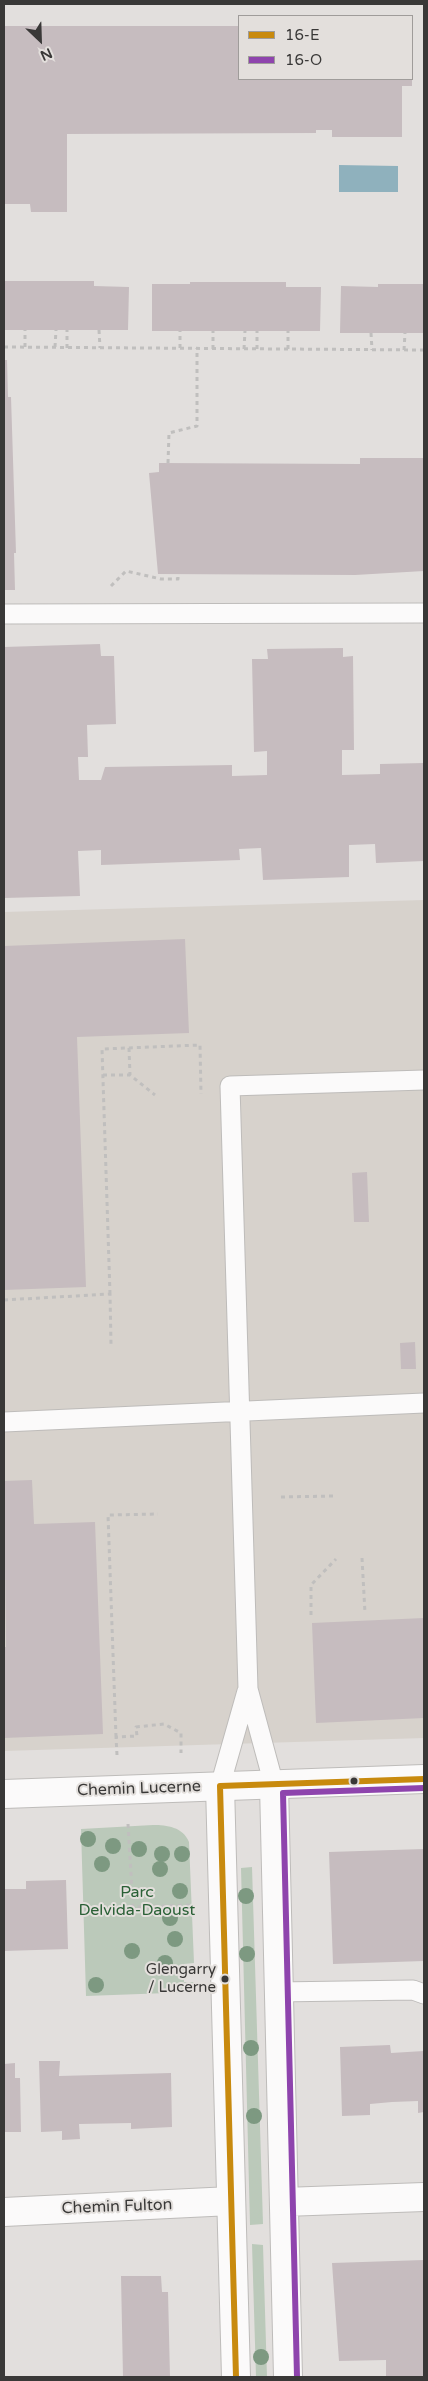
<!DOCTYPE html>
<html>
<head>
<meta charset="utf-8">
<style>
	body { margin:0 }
	#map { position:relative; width:428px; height:2381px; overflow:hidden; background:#e2dfdd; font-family:"Varela Round",sans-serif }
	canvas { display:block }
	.frame { position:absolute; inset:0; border:5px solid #393837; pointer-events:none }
	.legend { position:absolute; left:238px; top:15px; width:175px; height:65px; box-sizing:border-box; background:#e3dfdc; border:1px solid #9f9c9a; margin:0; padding:6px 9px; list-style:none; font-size:15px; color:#393837 }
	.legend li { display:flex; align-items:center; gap:10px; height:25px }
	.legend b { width:25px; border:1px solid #9f9c9a }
	.north { position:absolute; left:15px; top:15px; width:50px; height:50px; -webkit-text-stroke:4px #e3dfdc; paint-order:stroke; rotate:156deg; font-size:14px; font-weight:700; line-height:20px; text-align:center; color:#393837 }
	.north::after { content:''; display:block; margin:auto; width:18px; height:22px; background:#393837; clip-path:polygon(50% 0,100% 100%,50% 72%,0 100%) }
</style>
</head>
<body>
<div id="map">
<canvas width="428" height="2381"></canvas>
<div class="frame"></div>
<ul class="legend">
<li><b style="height:6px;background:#c88a0e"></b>16-E</li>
<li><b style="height:6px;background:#8e44ad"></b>16-O</li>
</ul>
<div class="north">N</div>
</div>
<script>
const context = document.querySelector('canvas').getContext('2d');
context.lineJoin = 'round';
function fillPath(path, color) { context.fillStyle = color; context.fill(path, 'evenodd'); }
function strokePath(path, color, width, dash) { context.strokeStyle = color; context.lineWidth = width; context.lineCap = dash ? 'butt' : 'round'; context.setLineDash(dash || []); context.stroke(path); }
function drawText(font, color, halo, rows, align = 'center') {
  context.font = font + ' "Varela Round",sans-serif'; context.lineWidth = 4; context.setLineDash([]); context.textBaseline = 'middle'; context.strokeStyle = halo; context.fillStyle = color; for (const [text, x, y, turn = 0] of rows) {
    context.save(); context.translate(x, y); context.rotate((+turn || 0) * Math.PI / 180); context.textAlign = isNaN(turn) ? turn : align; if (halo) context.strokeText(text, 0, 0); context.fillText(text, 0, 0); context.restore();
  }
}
const built = new Path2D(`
	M 424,900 L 424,1738 L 4,1751 L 4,912 Z`);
const green = new Path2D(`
	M 153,1825 C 167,1825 183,1827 189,1842 L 194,1963 L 184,1964 L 184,1982 L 194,1982 L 195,1992 L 86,1996 L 81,1829 Z
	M 252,1867 L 263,2224 L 250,2225 L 241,1868 Z
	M 252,2244 L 263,2245 L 267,2377 L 256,2377 Z`);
const water = new Path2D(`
	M 339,165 L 398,166 L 398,192 L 339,192 Z`);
const building = new Path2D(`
	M 4,26 L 239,26 L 239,79 L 412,79 L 412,86 L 402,86 L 402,137 L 332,137 L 332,130 L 316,130 L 316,133 L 67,134 L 67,212 L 31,212 L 30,204 L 4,204 Z
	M 4,281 L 94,281 L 94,286 L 129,287 L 128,330 L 4,330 Z
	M 190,282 L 286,282 L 286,287 L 321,287 L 320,331 L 152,331 L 152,284 L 190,284 Z
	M 378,284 L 424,284 L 424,333 L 340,333 L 341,286 L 378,287 Z
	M 4,360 L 7,360 L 8,397 L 11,397 L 16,553 L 14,553 L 15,590 L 4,590 Z
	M 360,458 L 424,458 L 424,571 L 355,575 L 158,574 L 149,473 L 159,472 L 159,463 L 360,464 Z
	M 100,644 L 101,656 L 114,656 L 116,724 L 87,725 L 88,757 L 78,757 L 79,780 L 101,780 L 105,767 L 232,765 L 232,776 L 267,775 L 267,751 L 254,752 L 252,659 L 268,659 L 267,649 L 343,648 L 343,657 L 353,656 L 354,750 L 342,750 L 342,775 L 380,774 L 380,764 L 424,763 L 424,861 L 376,863 L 375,844 L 349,845 L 349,877 L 263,880 L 261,848 L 239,849 L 240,860 L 101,865 L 101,850 L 78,851 L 80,896 L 4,898 L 4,647 Z
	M 185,939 L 189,1033 L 77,1037 L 86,1287 L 4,1290 L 4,946 Z
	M 367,1172 L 369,1222 L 354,1222 L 352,1173 Z
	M 415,1342 L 416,1369 L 401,1369 L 400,1343 Z
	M 32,1480 L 34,1524 L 95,1522 L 103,1734 L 4,1738 L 4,1647 L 6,1647 L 4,1481 Z
	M 424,1618 L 424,1718 L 316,1723 L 312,1623 Z
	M 424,1849 L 424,1961 L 333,1964 L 329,1852 Z
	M 66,1880 L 68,1949 L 4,1951 L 4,1889 L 26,1889 L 26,1881 Z
	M 390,2045 L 391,2053 L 424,2051 L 424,2112 L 418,2113 L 418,2101 L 392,2102 L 370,2104 L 370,2115 L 342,2116 L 340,2047 Z
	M 39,2061 L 60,2061 L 59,2076 L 171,2073 L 172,2127 L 131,2129 L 131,2123 L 79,2124 L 80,2139 L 62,2140 L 62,2131 L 41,2132 Z
	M 15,2063 L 15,2078 L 20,2078 L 21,2132 L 4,2132 L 4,2064 Z
	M 424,2260 L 424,2377 L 386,2377 L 386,2360 L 339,2361 L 332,2263 Z
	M 121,2276 L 161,2276 L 162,2292 L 168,2292 L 170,2377 L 123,2377 Z`);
const path = new Path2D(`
	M 99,330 L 100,348
	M 371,333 L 372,350
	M 4,347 L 424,350
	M 25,347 L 25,330
	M 55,347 L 56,330
	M 67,348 L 67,330
	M 180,348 L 180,331
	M 213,349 L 213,331
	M 244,349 L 245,331
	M 257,349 L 257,331
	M 288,349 L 288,331
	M 404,350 L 405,333
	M 168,463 L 169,433 L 197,426 L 197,348
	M 111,586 L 126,571 L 161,579 L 178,579 L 178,575
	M 129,1048 L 130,1075
	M 103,1075 L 130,1075 L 155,1095
	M 110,1294 L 102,1049 L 200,1045 L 201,1094
	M 4,1300 L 110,1294 L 111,1344
	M 281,1497 L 334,1496
	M 362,1558 L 365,1613
	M 311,1615 L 311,1585 L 336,1559
	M 116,1737 L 108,1515 L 158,1514
	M 117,1755 L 116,1737 L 137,1736 L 136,1727 L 164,1724 L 181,1733 L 181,1753
	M 128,1824 L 133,1907 L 193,1905`);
const service = new Path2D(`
	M 4,614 L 424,613
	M 4,1422 L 424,1403
	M 274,1785 L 248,1689 L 230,1086 L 424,1080
	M 220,1786 L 247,1691
	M 277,1992 L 413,1990 L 424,1994`);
const minor = new Path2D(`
	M 274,1785 L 288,2377
	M 220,1786 L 236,2377
	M 284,2202 L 424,2197
	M 4,2212 L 231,2201`);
const secondary = new Path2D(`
	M 4,1794 L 424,1779`);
const bus1 = new Path2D(`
	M 236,2377 L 220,1786 L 424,1779`);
const bus2 = new Path2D(`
	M 297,2377 L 283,1793 L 424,1788`);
const trees = [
	[88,1839],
	[113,1846],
	[139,1849],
	[162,1854],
	[182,1854],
	[102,1864],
	[160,1869],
	[180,1891],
	[246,1896],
	[170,1918],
	[175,1939],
	[132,1951],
	[247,1954],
	[165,1963],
	[96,1985],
	[251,2048],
	[254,2116],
	[261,2357]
];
const markers = [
	[354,1781,4.5,"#393837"],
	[225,1979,4.5,"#393837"]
];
const busNames = [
	["Glengarry",216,1970],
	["/ Lucerne",216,1988]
];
const streetNames = [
	["Chemin Lucerne",139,1789,-2],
	["Chemin Fulton",117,2207,-2]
];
const parkNames = [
	["Parc",137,1893],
	["Delvida-Daoust",137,1911]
];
fillPath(built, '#d7d2cc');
fillPath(green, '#bbc9ba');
fillPath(water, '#8fb1bd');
fillPath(building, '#c6bcbf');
strokePath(service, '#bebcba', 21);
strokePath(minor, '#bebcba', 30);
strokePath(secondary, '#bebcba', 30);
strokePath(path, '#c0bfbe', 3, [4, 4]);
strokePath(service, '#fbfafa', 19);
strokePath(minor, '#fbfafa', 28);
strokePath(secondary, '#fbfafa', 28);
strokePath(bus1, '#c88a0e', 6);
strokePath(bus2, '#8e44ad', 6);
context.fillStyle = '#7d9981';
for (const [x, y] of trees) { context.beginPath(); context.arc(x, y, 8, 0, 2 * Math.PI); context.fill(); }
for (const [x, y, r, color] of markers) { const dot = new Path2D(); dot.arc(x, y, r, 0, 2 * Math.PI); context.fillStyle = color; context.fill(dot); strokePath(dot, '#e3dfdc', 2); }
drawText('15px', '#393837', '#e3dfdc', busNames, 'right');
drawText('16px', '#393837', '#e3dfdc', streetNames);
drawText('16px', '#2a6036', '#e3dfdc', parkNames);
</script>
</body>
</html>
